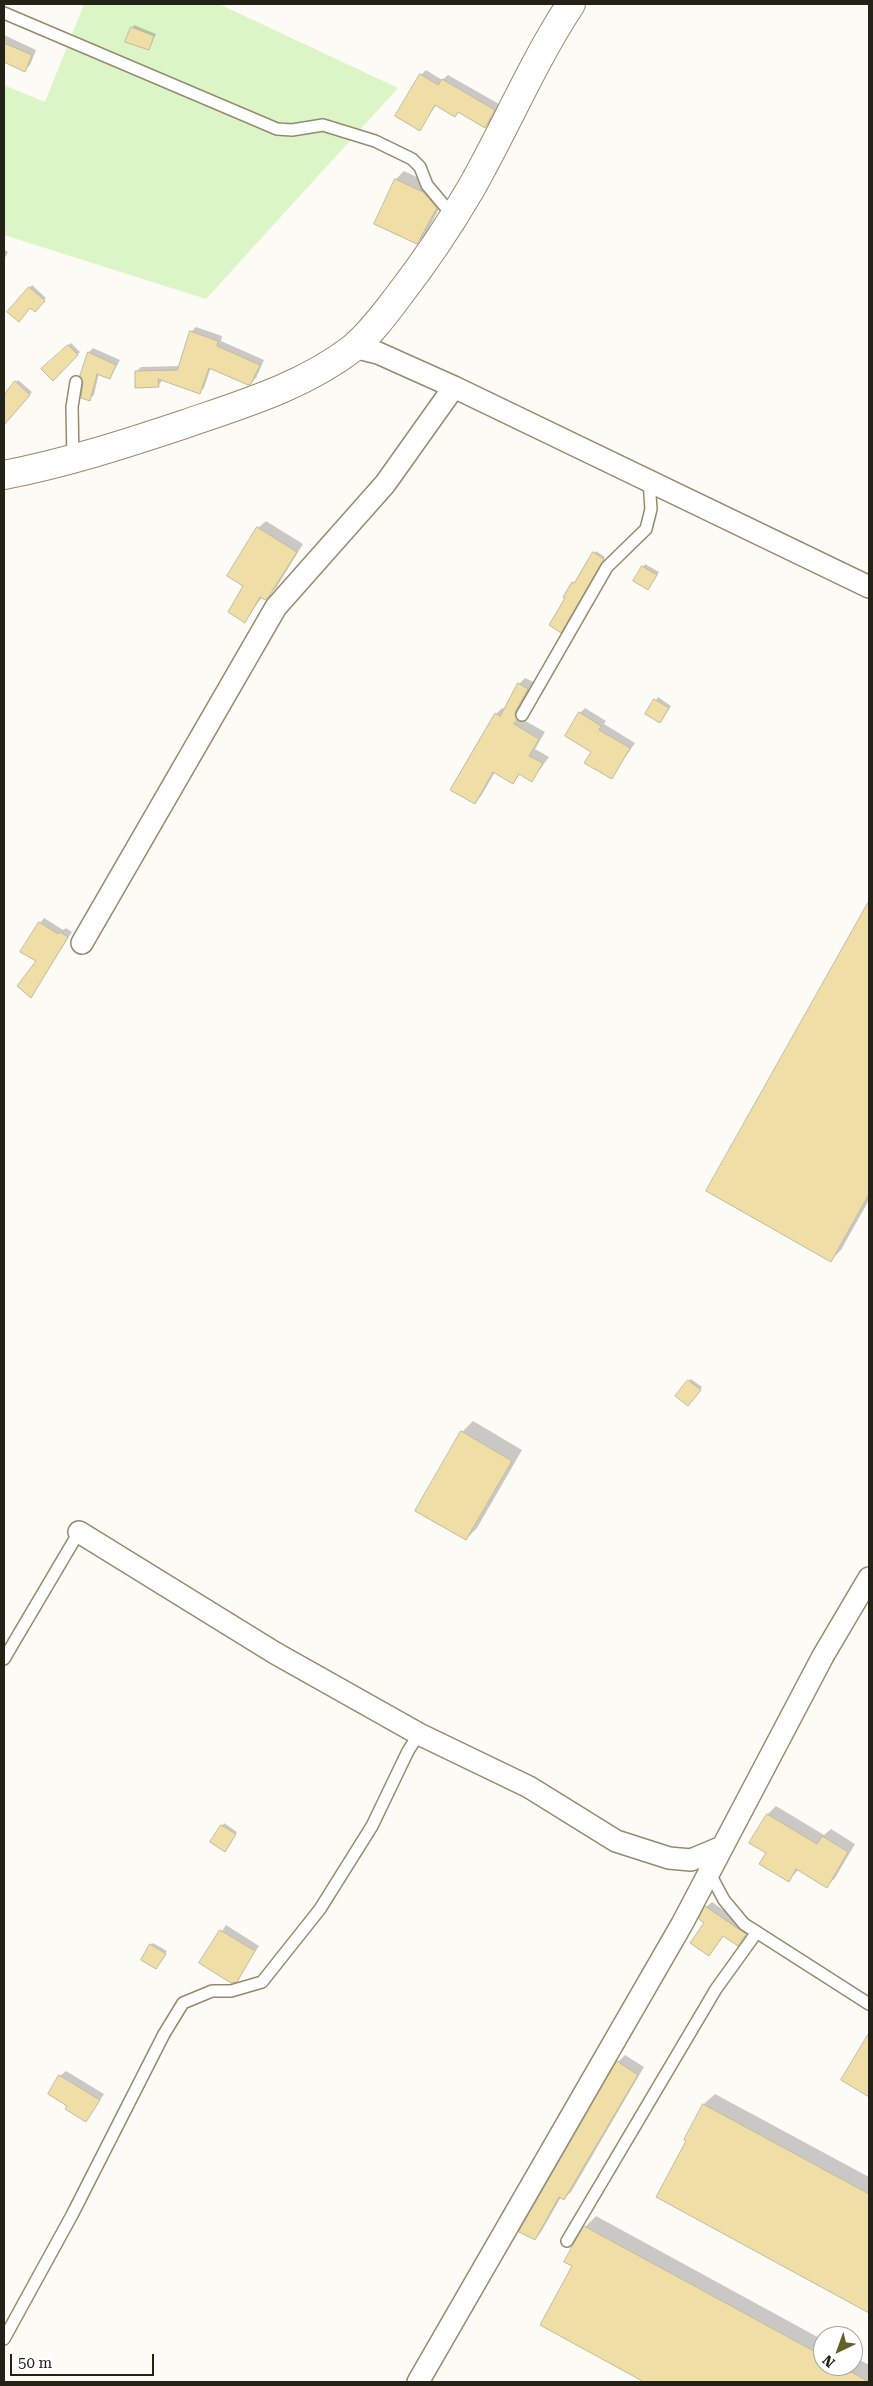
<!DOCTYPE html>
<html>
<head>
<meta charset="utf-8">
<style>
	body { margin:0 }
	#map { position:relative; width:873px; height:2386px; overflow:hidden; background:#fdfbf5; font-family:"Roboto Serif",serif }
	canvas { display:block }
	.frame { position:absolute; inset:0; border:5px solid #242116; pointer-events:none }
	.north { position:absolute; left:813px; top:2326px; width:50px; height:50px; box-sizing:border-box; background:#fff; border:1px solid #a7a6a2; border-radius:50%; rotate:222deg; font-size:14px; font-weight:700; line-height:20px; text-align:center; color:#242116 }
	.north::after { content:''; display:block; margin:auto; width:18px; height:22px; background:#675f2b; clip-path:polygon(50% 0,100% 100%,50% 72%,0 100%) }
	.scale { position:absolute; left:10px; top:2354px; width:144px; height:22px; box-sizing:border-box; border:2px solid #242116; border-top:0; padding-left:6px; font-size:15px; line-height:18px; white-space:nowrap; color:#242116; -webkit-text-stroke:4px #fff; paint-order:stroke }
</style>
</head>
<body>
<div id="map">
<canvas width="873" height="2386"></canvas>
<div class="frame"></div>
<div class="north">N</div>
<div class="scale">50 m</div>
</div>
<script>
const context = document.querySelector('canvas').getContext('2d');
context.lineJoin = 'round';
function fillPath(path, color) { context.fillStyle = color; context.fill(path, 'evenodd'); }
function strokePath(path, color, width, dash) { context.strokeStyle = color; context.lineWidth = width; context.lineCap = dash ? 'butt' : 'round'; context.setLineDash(dash || []); context.stroke(path); }
const green = new Path2D(`
	M 84,4 L 219,4 L 398,88 L 206,299 L 4,235 L 4,85 L 45,102 Z`);
const shadow = new Path2D(`
	M 134,25 L 156,34 L 149,49 L 132,28 Z
	M 4,35 L 36,50 L 30,65 L 24,70 L 4,61 Z
	M 426,70 L 442,80 L 448,75 L 499,104 L 490,122 L 485,127 L 459,112 L 455,115 L 437,104 L 419,129 L 421,75 Z
	M 404,171 L 431,184 L 444,200 L 425,235 L 417,243 L 376,224 L 396,179 Z
	M 4,249 L 8,252 L 4,260 Z
	M 32,285 L 46,298 L 35,311 L 31,307 L 9,312 Z
	M 196,327 L 222,336 L 221,341 L 264,360 L 256,378 L 251,383 L 211,367 L 204,388 L 199,392 L 163,379 L 158,386 L 136,372 L 141,367 L 180,366 L 191,332 Z
	M 71,343 L 80,352 L 53,379 L 42,369 Z
	M 93,348 L 120,360 L 110,378 L 99,373 L 94,395 L 89,399 L 89,352 Z
	M 18,380 L 32,392 L 4,423 L 4,400 L 6,398 L 4,396 Z
	M 266,521 L 303,544 L 276,588 L 265,599 L 262,597 L 245,621 L 245,586 L 258,528 Z
	M 596,551 L 605,557 L 563,629 L 567,598 L 565,596 Z
	M 645,564 L 659,572 L 650,586 L 635,580 Z
	M 525,678 L 534,682 L 521,704 L 523,713 L 520,718 L 545,732 L 535,749 L 549,757 L 532,780 L 521,773 L 513,782 L 495,772 L 481,796 L 475,803 L 496,714 L 502,708 L 505,709 L 519,684 Z
	M 658,697 L 671,706 L 660,722 L 647,714 Z
	M 585,708 L 606,721 L 604,724 L 635,743 L 611,778 L 593,751 L 580,713 Z
	M 869,903 L 869,1200 L 841,1250 L 831,1260 L 707,1191 Z
	M 44,918 L 63,930 L 66,928 L 72,932 L 31,996 L 38,961 L 40,923 Z
	M 691,1379 L 702,1387 L 690,1402 L 689,1381 Z
	M 473,1421 L 522,1450 L 477,1528 L 466,1539 L 462,1432 Z
	M 776,1806 L 824,1835 L 831,1829 L 855,1844 L 835,1878 L 827,1886 L 799,1869 L 789,1880 L 767,1852 L 751,1842 L 768,1814 Z
	M 224,1823 L 237,1832 L 228,1848 L 222,1826 Z
	M 712,1902 L 750,1929 L 738,1944 L 724,1935 L 709,1954 L 706,1922 L 706,1907 Z
	M 226,1925 L 259,1946 L 236,1980 L 201,1963 Z
	M 153,1943 L 167,1951 L 156,1968 L 151,1945 Z
	M 869,2035 L 869,2095 L 843,2079 Z
	M 625,2055 L 644,2067 L 571,2192 L 564,2198 L 561,2197 L 541,2232 L 535,2239 L 618,2062 Z
	M 66,2071 L 104,2094 L 86,2121 L 69,2106 L 60,2076 Z
	M 715,2094 L 869,2177 L 869,2312 L 658,2197 L 688,2140 L 686,2139 L 704,2104 Z
	M 596,2216 L 823,2340 L 823,2366 L 853,2366 L 853,2356 L 869,2365 L 869,2382 L 647,2382 L 542,2325 L 574,2266 L 585,2227 Z`);
const building = new Path2D(`
	M 131,27 L 154,36 L 149,50 L 125,42 Z
	M 4,43 L 32,55 L 25,72 L 4,62 Z
	M 420,74 L 438,85 L 442,79 L 495,110 L 485,128 L 458,112 L 455,117 L 435,105 L 420,131 L 395,116 Z
	M 395,179 L 423,192 L 437,208 L 417,244 L 374,224 Z
	M 29,287 L 45,301 L 35,312 L 30,308 L 19,322 L 7,312 Z
	M 190,331 L 218,341 L 217,346 L 260,365 L 251,384 L 248,385 L 209,368 L 200,394 L 158,379 L 159,387 L 135,388 L 135,371 L 177,370 Z
	M 68,345 L 78,355 L 53,381 L 41,369 Z
	M 88,352 L 116,365 L 110,379 L 97,374 L 90,401 L 81,398 L 83,383 L 80,376 Z
	M 15,381 L 30,395 L 4,425 L 4,395 Z
	M 257,527 L 297,552 L 269,596 L 265,600 L 260,597 L 245,623 L 228,612 L 243,586 L 227,576 Z
	M 593,552 L 604,559 L 561,633 L 549,625 L 565,598 L 563,597 L 572,582 L 574,583 Z
	M 642,566 L 657,575 L 648,590 L 633,581 Z
	M 518,683 L 528,689 L 515,712 L 517,720 L 514,724 L 539,739 L 529,756 L 543,763 L 532,782 L 519,774 L 513,784 L 493,772 L 475,804 L 450,790 L 495,713 L 500,716 Z
	M 654,699 L 669,708 L 660,723 L 645,714 Z
	M 579,712 L 601,726 L 599,730 L 630,748 L 612,779 L 584,763 L 591,752 L 565,736 Z
	M 869,901 L 869,1194 L 831,1262 L 706,1191 Z
	M 39,922 L 58,934 L 60,932 L 68,937 L 31,998 L 17,986 L 36,961 L 20,952 Z
	M 688,1380 L 701,1390 L 688,1406 L 675,1396 Z
	M 461,1431 L 512,1461 L 466,1540 L 415,1511 Z
	M 767,1814 L 817,1844 L 822,1836 L 848,1852 L 827,1888 L 796,1869 L 789,1882 L 759,1864 L 766,1853 L 749,1843 Z
	M 221,1825 L 236,1834 L 225,1852 L 210,1842 Z
	M 705,1906 L 746,1934 L 738,1946 L 723,1936 L 709,1956 L 690,1943 L 704,1923 L 699,1919 Z
	M 220,1930 L 255,1951 L 237,1982 L 231,1983 L 199,1963 Z
	M 150,1944 L 166,1954 L 156,1969 L 141,1960 Z
	M 869,2033 L 869,2097 L 841,2080 Z
	M 617,2061 L 638,2075 L 564,2200 L 559,2197 L 535,2240 L 519,2232 Z
	M 59,2075 L 100,2100 L 86,2122 L 65,2109 L 67,2106 L 48,2094 Z
	M 703,2104 L 869,2194 L 869,2313 L 656,2197 L 686,2141 L 684,2140 Z
	M 584,2226 L 823,2356 L 823,2366 L 841,2366 L 869,2382 L 644,2382 L 540,2325 L 572,2266 L 564,2262 Z`);
const lane = new Path2D(`
	M 4,13 L 277,129 L 292,130 L 323,125 L 375,141 L 412,159 L 420,167 L 427,185 L 453,216
	M 73,459 L 72,407 L 76,382
	M 522,715 L 607,567 L 646,529 L 651,509 L 649,481
	M 4,1659 L 79,1532
	M 709,1872 L 724,1900 L 744,1924 L 869,2004
	M 567,2241 L 716,1989 L 757,1932
	M 4,2339 L 72,2215 L 164,2034 L 183,2003 L 212,1991 L 231,1991 L 262,1982 L 320,1909 L 372,1826 L 408,1751 L 419,1734`);
const street = new Path2D(`
	M 354,347 L 378,353 L 454,387 L 869,587
	M 82,943 L 276,607 L 385,484 L 454,387
	M 79,1532 L 275,1653 L 419,1734 L 529,1787 L 616,1841 L 669,1858 L 691,1860 L 722,1847
	M 418,2382 L 682,1924 L 823,1656 L 869,1578`);
const secondary = new Path2D(`
	M 4,475 C 66,463 125,444 185,424 C 243,404 304,386 353,348 C 370,334 384,315 397,298 C 424,263 448,228 470,190 C 505,129 532,63 571,4`);
fillPath(green, '#dcf5c7');
fillPath(shadow, '#0003');
fillPath(building, '#f0dea7');
strokePath(building, '#c3ba9d', 1);
strokePath(lane, '#948b6f', 14);
strokePath(street, '#948b6f', 24);
strokePath(secondary, '#948b6f', 30);
strokePath(lane, '#fff', 11);
strokePath(street, '#fff', 21);
strokePath(secondary, '#fff', 28);
</script>
</body>
</html>
